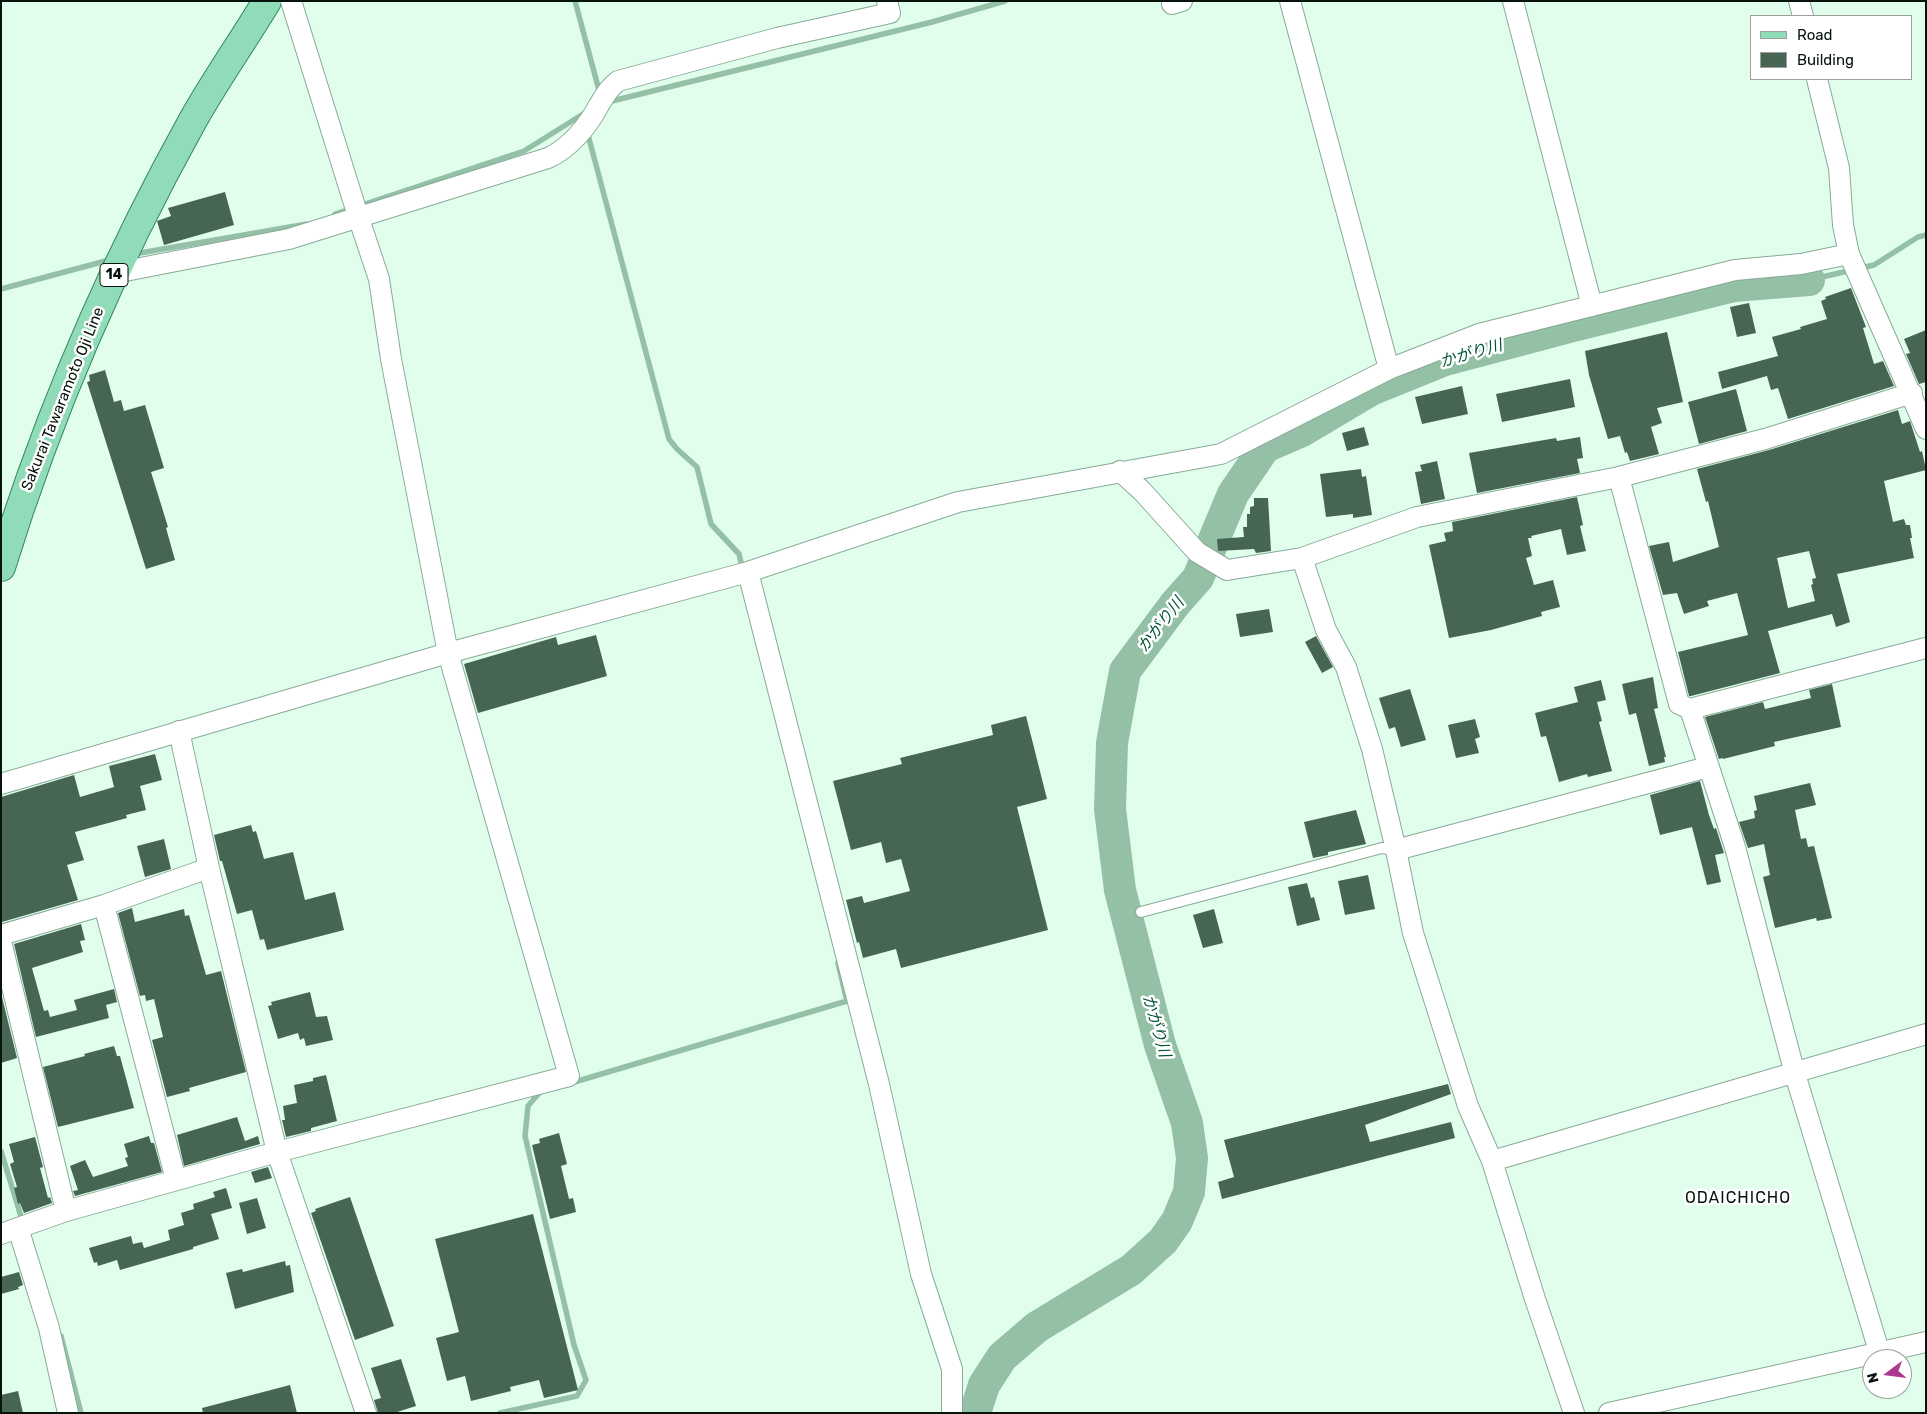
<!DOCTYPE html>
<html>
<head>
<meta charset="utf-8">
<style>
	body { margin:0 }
	#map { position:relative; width:1927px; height:1414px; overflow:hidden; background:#e1feed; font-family:Rubik,sans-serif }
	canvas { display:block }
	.frame { position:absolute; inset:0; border:2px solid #07130c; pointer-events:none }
	.legend { position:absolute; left:1750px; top:15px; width:162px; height:65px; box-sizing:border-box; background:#fff; border:1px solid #9ca19e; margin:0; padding:6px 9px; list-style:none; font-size:15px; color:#07130c }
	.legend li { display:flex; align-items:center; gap:10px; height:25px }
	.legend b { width:25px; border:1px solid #9ca19e }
	.north { position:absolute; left:1862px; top:1349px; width:50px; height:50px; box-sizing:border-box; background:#fff; border:1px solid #9ca19e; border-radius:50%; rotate:255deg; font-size:14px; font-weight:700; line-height:20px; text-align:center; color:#07130c }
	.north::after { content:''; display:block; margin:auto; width:18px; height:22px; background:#ad3890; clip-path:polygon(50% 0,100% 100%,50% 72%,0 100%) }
</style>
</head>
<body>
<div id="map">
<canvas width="1927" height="1414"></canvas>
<div class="frame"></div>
<ul class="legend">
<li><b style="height:6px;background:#91dcb8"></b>Road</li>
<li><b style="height:14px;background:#466553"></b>Building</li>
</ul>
<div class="north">N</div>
</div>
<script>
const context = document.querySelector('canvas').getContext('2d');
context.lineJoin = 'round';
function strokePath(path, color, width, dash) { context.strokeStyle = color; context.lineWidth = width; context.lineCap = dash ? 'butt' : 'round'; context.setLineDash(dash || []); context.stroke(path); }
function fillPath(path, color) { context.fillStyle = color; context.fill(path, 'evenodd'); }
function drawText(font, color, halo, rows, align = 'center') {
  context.font = font + ' Rubik,"Noto Sans JP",sans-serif'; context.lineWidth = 5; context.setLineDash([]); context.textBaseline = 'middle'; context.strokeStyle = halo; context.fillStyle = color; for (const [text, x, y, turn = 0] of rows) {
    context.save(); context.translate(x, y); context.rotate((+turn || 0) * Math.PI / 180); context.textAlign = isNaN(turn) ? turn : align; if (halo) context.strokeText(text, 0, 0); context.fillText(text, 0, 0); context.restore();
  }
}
const stream = new Path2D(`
	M 575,1 L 600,94
	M 608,102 L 932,22 L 1005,1
	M 587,131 L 669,439 L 677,449 L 697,467 L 711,524 L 739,554 L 743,571
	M 335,214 L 524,151 L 588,111
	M 134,254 L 307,224
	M 1809,280 L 1874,265 L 1918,237 L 1926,235
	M 1,289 L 113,259
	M 571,1083 L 847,1001 L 838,963
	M 1,1151 L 23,1223
	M 61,1336 L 81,1413
	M 500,1413 L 577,1396 L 586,1380 L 574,1345 L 525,1136 L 528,1106 L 540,1092 L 543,1091`);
const river = new Path2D(`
	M 975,1413 L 984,1385 L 1002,1357 L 1037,1327 L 1131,1270 L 1163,1241 L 1177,1221 L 1189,1192 L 1192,1158 L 1187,1123 L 1160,1045 L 1120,890 L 1110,809 L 1112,743 L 1125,671 L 1175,604 L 1198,578 L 1233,494 L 1265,447 L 1302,431 L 1371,390 L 1445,360 L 1569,327 L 1734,286 L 1809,280`);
const building = new Path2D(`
	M 225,192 L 234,225 L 164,245 L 157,221 L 171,216 L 168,208 Z
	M 1851,288 L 1866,327 L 1863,328 L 1874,364 L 1883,361 L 1894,386 L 1788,419 L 1778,388 L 1771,390 L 1767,376 L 1722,389 L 1718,372 L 1778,356 L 1772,337 L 1801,329 L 1800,327 L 1827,319 L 1821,301 L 1826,299 L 1825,297 Z
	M 1749,303 L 1756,333 L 1737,337 L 1730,307 Z
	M 1926,330 L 1926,382 L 1919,384 L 1906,354 L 1910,353 L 1904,339 Z
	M 1667,332 L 1683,402 L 1657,408 L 1662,423 L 1651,427 L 1659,454 L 1630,461 L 1627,452 L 1625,453 L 1620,436 L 1608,439 L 1589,375 L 1585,351 Z
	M 105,370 L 114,402 L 121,400 L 124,411 L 145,405 L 164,468 L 151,472 L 168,527 L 166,528 L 175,560 L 146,569 L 87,382 L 90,381 L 89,375 Z
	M 1570,379 L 1575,407 L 1502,422 L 1496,394 Z
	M 1462,386 L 1468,414 L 1422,424 L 1415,397 Z
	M 1736,389 L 1747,431 L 1699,444 L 1688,402 Z
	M 1898,410 L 1902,424 L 1910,421 L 1920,452 L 1922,451 L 1926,470 L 1884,481 L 1893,522 L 1904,519 L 1906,525 L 1910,525 L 1912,538 L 1910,538 L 1914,558 L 1837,574 L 1850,622 L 1836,627 L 1832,614 L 1768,631 L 1780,673 L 1691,696 L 1689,696 L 1678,652 L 1748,635 L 1737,593 L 1707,601 L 1709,606 L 1684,614 L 1677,593 L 1663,595 L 1649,546 L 1669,542 L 1673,562 L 1719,547 L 1708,501 L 1706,502 L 1697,469 L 1769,450 ZM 1809,551 L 1816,578 L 1812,579 L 1813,584 L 1811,585 L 1815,601 L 1788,608 L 1777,558 Z
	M 1364,427 L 1369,445 L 1347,451 L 1342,433 Z
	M 1580,437 L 1583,458 L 1577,459 L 1580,473 L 1477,493 L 1469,453 L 1556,438 L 1557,441 Z
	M 1437,461 L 1445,499 L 1421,504 L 1415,472 L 1422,471 L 1420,465 Z
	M 1361,469 L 1362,477 L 1366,476 L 1372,515 L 1353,518 L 1353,514 L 1326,517 L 1320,474 Z
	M 1577,497 L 1583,525 L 1580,526 L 1586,551 L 1567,555 L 1561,529 L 1531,536 L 1532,538 L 1528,538 L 1532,556 L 1526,558 L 1534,585 L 1553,580 L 1560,607 L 1541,612 L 1542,616 L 1491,630 L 1449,638 L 1429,545 L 1446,541 L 1444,533 L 1453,531 L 1452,522 Z
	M 1254,498 L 1268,498 L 1271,551 L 1256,553 L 1254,549 L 1218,551 L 1217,539 L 1244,537 L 1243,527 L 1247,527 L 1247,514 L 1250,514 L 1250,507 L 1254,506 Z
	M 1269,609 L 1273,632 L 1240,637 L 1236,614 Z
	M 596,635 L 607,676 L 478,713 L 464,664 L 556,637 L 558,645 Z
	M 1316,636 L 1333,667 L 1322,673 L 1305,642 Z
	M 1653,677 L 1658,708 L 1654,709 L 1666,757 L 1664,757 L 1665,762 L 1649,766 L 1636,713 L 1629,715 L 1622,684 Z
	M 1601,680 L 1606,700 L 1597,702 L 1602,721 L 1599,722 L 1612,771 L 1588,777 L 1587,774 L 1559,782 L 1546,736 L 1541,737 L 1535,713 L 1578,702 L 1574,687 Z
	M 1832,684 L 1841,727 L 1774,742 L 1775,746 L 1723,759 L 1723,758 L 1719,759 L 1705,717 L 1763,702 L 1765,709 L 1811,698 L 1809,690 Z
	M 1410,689 L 1426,740 L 1401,747 L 1395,727 L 1389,729 L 1379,698 Z
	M 1026,716 L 1047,799 L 1017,807 L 1048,930 L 901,968 L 896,949 L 863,958 L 859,942 L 857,943 L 846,900 L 862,896 L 864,903 L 910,891 L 901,859 L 886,863 L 881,842 L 851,850 L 833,781 L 902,764 L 900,758 L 993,735 L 991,725 Z
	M 1475,719 L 1480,737 L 1475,739 L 1479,753 L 1456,758 L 1448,725 Z
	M 155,754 L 162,780 L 140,786 L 146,810 L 126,815 L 127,818 L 75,832 L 84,860 L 67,865 L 78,900 L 2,922 L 1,797 L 74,775 L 80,797 L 114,787 L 109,766 Z
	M 1700,781 L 1709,815 L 1714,829 L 1716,828 L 1724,853 L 1715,855 L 1721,882 L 1707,885 L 1692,827 L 1660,835 L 1650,795 Z
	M 1810,783 L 1816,805 L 1795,810 L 1801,839 L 1806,838 L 1808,847 L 1814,846 L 1832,918 L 1817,921 L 1816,918 L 1775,928 L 1763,877 L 1770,875 L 1764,844 L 1748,848 L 1739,822 L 1755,818 L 1754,811 L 1757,810 L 1754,796 Z
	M 1356,810 L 1366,844 L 1328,852 L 1328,855 L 1313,858 L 1304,822 Z
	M 251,825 L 253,832 L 256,831 L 264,859 L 293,852 L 305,900 L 335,892 L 344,930 L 267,950 L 264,939 L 260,940 L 252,910 L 237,914 L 222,861 L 220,861 L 214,835 Z
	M 164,839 L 171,869 L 145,877 L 137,846 Z
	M 1368,875 L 1375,909 L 1345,915 L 1338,881 Z
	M 1307,883 L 1311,898 L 1314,897 L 1320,920 L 1297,926 L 1288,887 Z
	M 132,908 L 135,922 L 184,909 L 185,916 L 189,915 L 206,975 L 221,971 L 246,1072 L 189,1088 L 190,1091 L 167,1097 L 152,1040 L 163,1037 L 154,999 L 146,1001 L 145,995 L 140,996 L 118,913 Z
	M 1214,909 L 1223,943 L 1203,948 L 1193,915 Z
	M 81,924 L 85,940 L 80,941 L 83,952 L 32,968 L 44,1011 L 48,1010 L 50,1017 L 77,1010 L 74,1000 L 114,989 L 117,1002 L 106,1005 L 109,1018 L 36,1037 L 14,944 Z
	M 310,992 L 316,1017 L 327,1016 L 333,1040 L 306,1046 L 304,1038 L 300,1040 L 298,1033 L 278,1039 L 268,1006 L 272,1005 L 271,1002 Z
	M 1,993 L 17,1058 L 1,1063 Z
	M 114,1046 L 117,1056 L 120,1056 L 134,1108 L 58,1127 L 43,1067 L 85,1056 L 84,1054 Z
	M 326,1075 L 337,1121 L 311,1128 L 311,1131 L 286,1137 L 282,1120 L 285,1120 L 283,1106 L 297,1103 L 294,1085 L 313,1081 L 313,1078 Z
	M 1448,1084 L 1451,1094 L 1365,1125 L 1370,1142 L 1451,1122 L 1455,1138 L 1222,1199 L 1218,1182 L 1234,1177 L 1224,1140 Z
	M 237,1117 L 245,1141 L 258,1136 L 260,1144 L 184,1166 L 177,1135 Z
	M 559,1133 L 567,1164 L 561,1166 L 569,1199 L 573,1198 L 576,1212 L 550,1219 L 532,1145 L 540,1143 L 539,1139 Z
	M 149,1136 L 151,1143 L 154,1143 L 162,1172 L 75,1196 L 73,1191 L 78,1190 L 70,1166 L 85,1160 L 93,1177 L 128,1166 L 125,1158 L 128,1157 L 124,1144 Z
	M 35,1137 L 43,1167 L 40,1168 L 48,1198 L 50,1197 L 52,1203 L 24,1213 L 20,1203 L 18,1204 L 14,1188 L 17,1187 L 10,1164 L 14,1162 L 9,1144 Z
	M 268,1167 L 272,1178 L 255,1183 L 251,1172 Z
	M 226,1188 L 232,1208 L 211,1214 L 219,1239 L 193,1247 L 193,1249 L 120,1270 L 117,1260 L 98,1266 L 97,1262 L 94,1263 L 89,1248 L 131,1236 L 133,1244 L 142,1242 L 144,1248 L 170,1240 L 168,1230 L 184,1225 L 181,1213 L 194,1209 L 193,1204 L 215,1197 L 213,1192 Z
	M 350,1197 L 394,1326 L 355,1340 L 311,1213 L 316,1211 L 315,1209 Z
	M 257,1198 L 266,1228 L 247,1234 L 239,1203 Z
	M 533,1214 L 578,1390 L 544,1398 L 539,1380 L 510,1387 L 511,1391 L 471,1401 L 465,1376 L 447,1381 L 436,1338 L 459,1332 L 435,1239 Z
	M 285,1261 L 286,1266 L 290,1265 L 294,1292 L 235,1309 L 226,1273 L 242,1269 L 243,1272 Z
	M 19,1272 L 23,1285 L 18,1287 L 19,1289 L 1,1294 L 1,1277 Z
	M 401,1359 L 416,1406 L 394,1413 L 378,1413 L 374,1400 L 381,1398 L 371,1368 Z
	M 290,1385 L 297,1413 L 203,1413 L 202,1408 Z
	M 18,1391 L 23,1413 L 1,1413 L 1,1395 Z`);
const lane = new Path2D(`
	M 1141,912 L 1382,848 L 1396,850`);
const street = new Path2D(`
	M 1290,1 L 1389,369
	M 1513,1 L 1592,306
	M 1799,1 L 1803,16
	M 1172,4 L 1182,1
	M 1817,79 L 1839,168 L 1843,225 L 1849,254 L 1926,429
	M 115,273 L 289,239 L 548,158 C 570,148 588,126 599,105 C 606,94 608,89 618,81 L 777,38 L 890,13 L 887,1
	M 1120,471 L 1142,491 L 1197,552 L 1227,570 L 1302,558 L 1417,517 L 1619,477 L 1765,439 L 1912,393
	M 1619,477 L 1679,704 L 1690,709 L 1735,847 L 1795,1074 L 1879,1351
	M 1302,558 L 1326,630 L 1346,667 L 1372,749 L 1396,850 L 1413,933 L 1468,1106 L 1492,1161 L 1535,1299 L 1574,1413
	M 748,572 L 879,1084 L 921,1274 L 952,1369 L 952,1413
	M 1690,709 L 1926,648
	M 179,731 L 209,868 L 277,1152 L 366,1413
	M 1,784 L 448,653 L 748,572 L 958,502 L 1221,454 L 1389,369 L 1479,334 L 1735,270 L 1801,264 L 1849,254
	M 1396,850 L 1708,767
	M 104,905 L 176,1180
	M 1,935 L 104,905 L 209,868
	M 1,941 L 66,1211
	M 1492,1161 L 1926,1034
	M 18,1228 L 49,1328 L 68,1413
	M 1,1234 L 66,1211 L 277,1152 L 569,1076 L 448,653 L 391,359 L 379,279 L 359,219 L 291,1
	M 1609,1413 L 1926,1342`);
const primary = new Path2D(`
	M 1,567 C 49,412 114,262 193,120 C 216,79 243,41 267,1`);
const shields = [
	[114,275,28]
];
const shieldNames = [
	["14",114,275]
];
const streetNames = [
	["Sakurai Tawaramoto Oji Line",63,399,-68]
];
const waterNames = [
	["かがり川",1471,354,-16],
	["かがり川",1161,625,-52],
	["かがり川",1156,1026,74]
];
const neighbourhoodNames = [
	["ODAICHICHO",1738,1198]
];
strokePath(stream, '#94c0a6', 5.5);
strokePath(river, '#94c0a6', 32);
fillPath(building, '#466553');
strokePath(lane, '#88aa97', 12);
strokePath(street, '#88aa97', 22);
strokePath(primary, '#31865d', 30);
strokePath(lane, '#fff', 10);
strokePath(street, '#fff', 20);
strokePath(primary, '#91dcb8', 28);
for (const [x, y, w] of shields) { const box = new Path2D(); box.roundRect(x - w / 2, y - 11.5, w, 23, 4); context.fillStyle = '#fff'; context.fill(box); strokePath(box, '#07130c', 1); }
drawText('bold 14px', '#07130c', null, shieldNames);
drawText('15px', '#07130c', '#fff', streetNames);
drawText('italic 16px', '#025535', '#fff', waterNames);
context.letterSpacing = '1px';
drawText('16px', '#07130c', '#fff', neighbourhoodNames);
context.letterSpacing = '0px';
</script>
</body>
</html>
